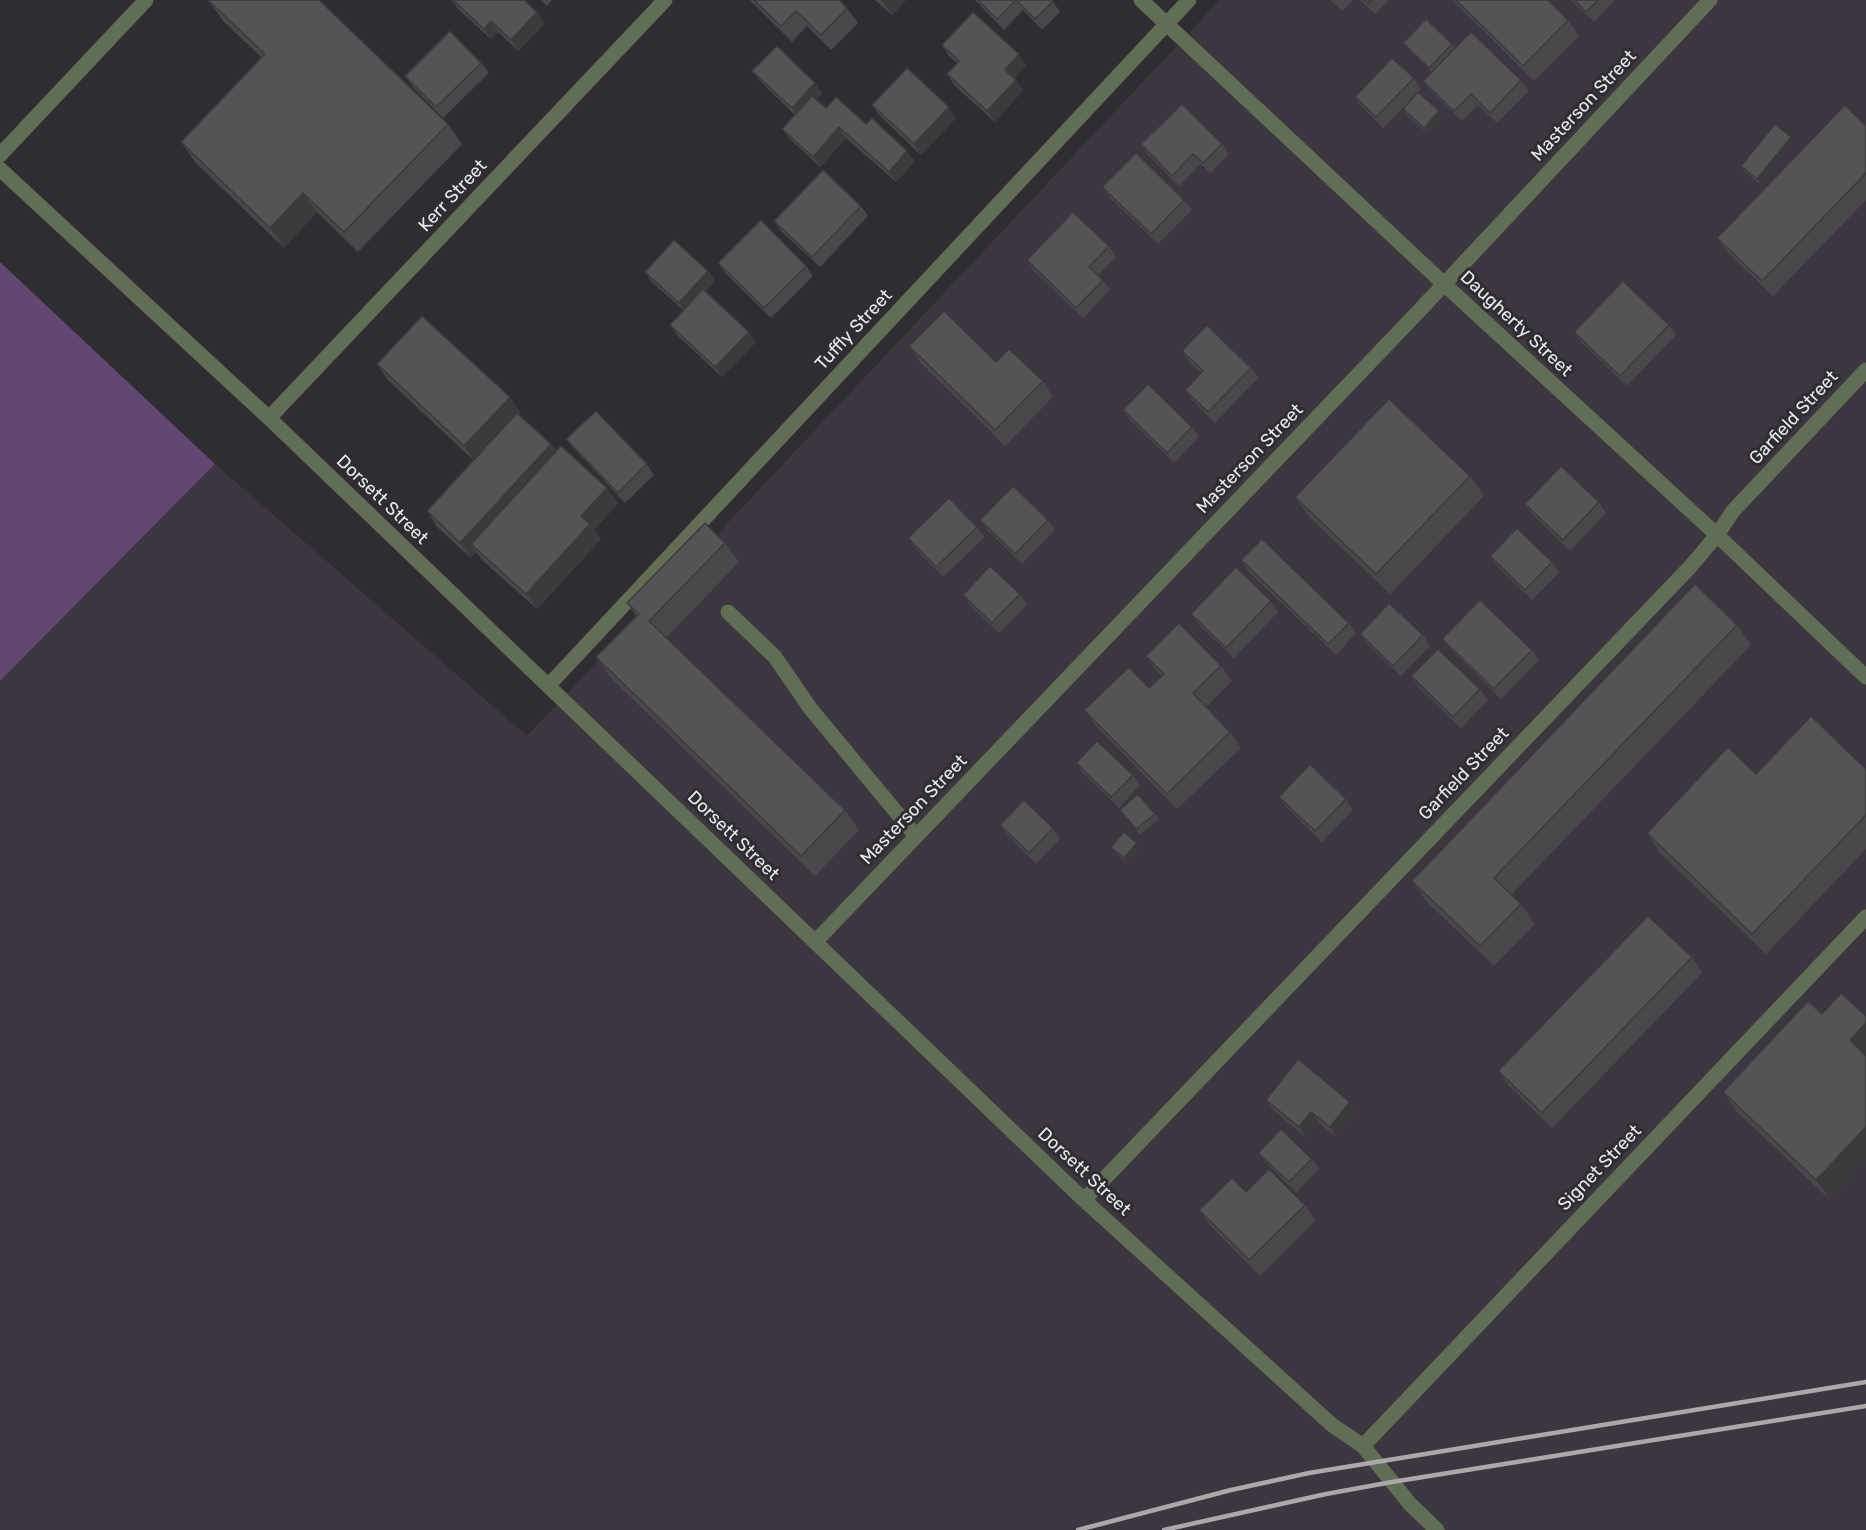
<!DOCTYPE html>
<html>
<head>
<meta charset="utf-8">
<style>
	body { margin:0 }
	canvas { display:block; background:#2f2d31 }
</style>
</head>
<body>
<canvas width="1866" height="1530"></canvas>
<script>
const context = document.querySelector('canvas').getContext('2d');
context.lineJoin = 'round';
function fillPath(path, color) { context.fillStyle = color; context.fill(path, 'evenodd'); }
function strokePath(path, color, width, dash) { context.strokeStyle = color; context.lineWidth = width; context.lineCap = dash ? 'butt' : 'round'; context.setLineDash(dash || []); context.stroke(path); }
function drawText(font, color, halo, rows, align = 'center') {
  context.font = font + ' Rubik,sans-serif'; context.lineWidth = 6; context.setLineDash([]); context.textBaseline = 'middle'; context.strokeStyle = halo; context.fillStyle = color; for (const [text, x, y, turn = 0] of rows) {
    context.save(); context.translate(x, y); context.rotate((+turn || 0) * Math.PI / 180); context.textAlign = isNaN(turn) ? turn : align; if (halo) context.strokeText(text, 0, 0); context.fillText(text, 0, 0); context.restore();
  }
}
const built = new Path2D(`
	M 1220,0 L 1866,0 L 1866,1530 L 0,1530 L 0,681 L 215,464 L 527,736 Z`);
const green = new Path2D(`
	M 0,262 L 215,464 L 0,681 Z`);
const minor = new Path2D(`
	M 1141,0 L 1444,284 L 1717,535 L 1866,677
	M 0,155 L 146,0
	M 0,169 L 269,418 L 1084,1200 L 1332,1425 L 1363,1446 L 1410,1504 L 1437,1530
	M 269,418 L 665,0
	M 728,612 L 775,657 L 810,708 L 916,836
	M 548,686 L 1189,0
	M 815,942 L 1418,312 L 1710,0
	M 1084,1200 L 1690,567 L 1717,535 L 1733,511 L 1866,370
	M 1363,1446 L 1866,917`);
const rail = new Path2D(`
	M 1078,1530 L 1231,1490 L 1309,1473 L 1866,1382
	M 1164,1530 L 1326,1494 L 1392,1482 L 1866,1406`);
const wall = new Path2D(`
	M 452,0 L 524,0 L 537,12 L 545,23 L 518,51 L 498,32 L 491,39 L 458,9 Z
	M 541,0 L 552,0 L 547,6 Z
	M 750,0 L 839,0 L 847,8 L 858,23 L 831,50 L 807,26 L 792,42 Z
	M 875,0 L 906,0 L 892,15 Z
	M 975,0 L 1052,0 L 1060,12 L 1042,30 L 1023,10 L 1004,30 Z
	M 1330,0 L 1353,0 L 1342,11 Z
	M 1360,0 L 1389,0 L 1375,14 Z
	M 1452,0 L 1548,0 L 1568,20 L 1579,36 L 1534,81 Z
	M 1571,0 L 1615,0 L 1594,22 Z
	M 209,1 L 448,124 L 462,144 L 358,252 L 317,212 L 284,248 L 195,162 L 181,142 L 261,57 L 223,21 Z
	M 1403,43 L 1452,44 L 1455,48 L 1521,80 L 1529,91 L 1497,123 L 1478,105 L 1462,121 L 1431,91 L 1423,81 L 1432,72 L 1407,48 Z
	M 942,45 L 1026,65 L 1014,78 L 1023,90 L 995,122 L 954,85 L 947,74 L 957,63 L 949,56 Z
	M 481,63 L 489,73 L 443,118 L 413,87 L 405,76 Z
	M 752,71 L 822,93 L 816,100 L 826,108 L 866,124 L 915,161 L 896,182 L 846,138 L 820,167 L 790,139 L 782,129 L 795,115 L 760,81 Z
	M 1414,78 L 1421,89 L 1383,128 L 1362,107 L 1355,97 Z
	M 872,105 L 956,118 L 921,155 L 880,116 Z
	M 1403,109 L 1439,111 L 1443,116 L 1427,133 L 1406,115 Z
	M 1866,126 L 1866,200 L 1773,296 L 1728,253 L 1717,238 Z
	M 1794,142 L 1760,184 L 1744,171 L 1741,166 Z
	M 1141,144 L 1222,144 L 1229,154 L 1210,173 L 1201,164 L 1179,186 L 1148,155 Z
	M 1102,187 L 1184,200 L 1192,210 L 1158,244 L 1110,198 Z
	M 861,206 L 868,216 L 820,267 L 782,232 L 774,221 Z
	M 1109,246 L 1116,257 L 1098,275 L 1103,280 L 1110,290 L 1083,318 L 1034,271 L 1027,260 Z
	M 718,263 L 806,266 L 813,276 L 771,318 L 725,273 Z
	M 708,271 L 715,281 L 706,291 L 756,342 L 722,377 L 677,335 L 670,325 L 683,310 L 652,282 L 645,272 Z
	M 1669,325 L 1676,335 L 1627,386 L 1581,342 L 1574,332 Z
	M 909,346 L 996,362 L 1043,381 L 1053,397 L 1005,446 L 920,362 Z
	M 1182,351 L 1251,368 L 1258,378 L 1215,423 L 1192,400 L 1185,390 L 1201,373 L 1189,362 Z
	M 377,364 L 521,413 L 519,415 L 551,444 L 556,451 L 618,503 L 594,530 L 601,539 L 537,609 L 482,560 L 476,552 L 471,558 L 437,527 L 427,511 L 473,460 L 388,380 Z
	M 1123,410 L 1192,427 L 1199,437 L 1174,463 L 1130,420 Z
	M 566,439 L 647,464 L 654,475 L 625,503 L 574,449 Z
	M 1470,476 L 1484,496 L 1390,594 L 1309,517 L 1295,497 Z
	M 1599,502 L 1606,513 L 1570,551 L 1532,514 L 1525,504 Z
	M 980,520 L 1048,520 L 1055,530 L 1022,564 L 987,530 Z
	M 977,527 L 985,537 L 943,577 L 916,549 L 908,538 Z
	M 725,543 L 739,562 L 666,638 L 845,810 L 859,830 L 815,876 L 610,677 L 596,657 L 636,616 L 627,603 Z
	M 1490,556 L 1552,562 L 1559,573 L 1532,600 L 1497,566 Z
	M 1241,560 L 1349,623 L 1356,633 L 1336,655 L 1248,571 Z
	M 1020,594 L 1027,605 L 999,633 L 970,605 L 963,595 Z
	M 1271,601 L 1278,612 L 1234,658 L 1198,624 L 1191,614 Z
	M 1737,625 L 1751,645 L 1512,894 L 1521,904 L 1535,924 L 1494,966 L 1426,901 L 1412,881 Z
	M 1360,634 L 1423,635 L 1430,646 L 1401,676 L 1367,644 Z
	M 1442,639 L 1532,650 L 1539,660 L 1501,699 L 1450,649 Z
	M 1146,656 L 1221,666 L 1232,681 L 1206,707 L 1230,732 L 1241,748 L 1177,809 L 1095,725 L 1084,710 L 1149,688 L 1162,676 L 1157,671 Z
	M 1411,676 L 1480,689 L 1488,700 L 1461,728 L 1418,687 Z
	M 1076,763 L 1133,775 L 1140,785 L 1119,808 L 1083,773 Z
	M 1866,769 L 1866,849 L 1766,954 L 1660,853 L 1647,833 L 1756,774 Z
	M 1279,797 L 1346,799 L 1353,810 L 1322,842 L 1286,807 Z
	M 1120,810 L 1155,814 L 1159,819 L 1140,835 Z
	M 1000,825 L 1053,828 L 1060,839 L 1036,864 L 1007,835 Z
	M 1137,843 L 1141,849 L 1128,864 L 1115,852 L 1111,847 Z
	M 1692,957 L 1702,973 L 1552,1128 L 1509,1086 L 1498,1071 Z
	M 1822,1014 L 1830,1200 L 1737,1112 L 1723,1092 Z
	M 1266,1100 L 1350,1102 L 1358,1112 L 1337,1138 L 1319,1123 L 1306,1138 L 1273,1110 Z
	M 1258,1153 L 1312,1159 L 1319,1169 L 1296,1193 L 1266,1163 Z
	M 1246,1192 L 1305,1205 L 1316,1220 L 1260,1276 L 1210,1225 L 1199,1210 Z`);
const shadedWall = new Path2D(`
	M 881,0 L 906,0 L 892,15 Z
	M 537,12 L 545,23 L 518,51 L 511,40 Z
	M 491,21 L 498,32 L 491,39 L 484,29 Z
	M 1019,54 L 1026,65 L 1012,80 L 1005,70 Z
	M 1016,80 L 1023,90 L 995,122 L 987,111 Z
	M 815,83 L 822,93 L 799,118 L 792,108 Z
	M 949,107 L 956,118 L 921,155 L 914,144 Z
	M 1439,111 L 1443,116 L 1427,133 L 1424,128 Z
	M 839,127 L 846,138 L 820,167 L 813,157 Z
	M 1791,137 L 1794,142 L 1760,184 L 1757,179 Z
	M 907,151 L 915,161 L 896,182 L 889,172 Z
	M 303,193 L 317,212 L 284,248 L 270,228 Z
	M 708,271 L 715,281 L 686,313 L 679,303 Z
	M 749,332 L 756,342 L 722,377 L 715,367 Z
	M 510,397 L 521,413 L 475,462 L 464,446 Z
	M 551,444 L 561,460 L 471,544 L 476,552 L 471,558 L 460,543 Z
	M 607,488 L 618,503 L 594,530 L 601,539 L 537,609 L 526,594 L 581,516 Z
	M 1137,843 L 1141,849 L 1128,864 L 1124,858 Z
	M 1866,1023 L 1866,1057 L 1850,1040 Z
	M 1350,1102 L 1358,1112 L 1337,1138 L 1330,1127 Z
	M 1311,1112 L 1319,1123 L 1306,1138 L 1299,1127 Z
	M 1866,1127 L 1866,1162 L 1830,1200 L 1816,1180 Z`);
const building = new Path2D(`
	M 210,0 L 319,0 L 448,124 L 344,232 L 303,193 L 270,228 L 181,142 L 265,54 L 209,1 Z
	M 453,0 L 524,0 L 537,12 L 511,40 L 491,21 L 484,29 Z
	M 754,0 L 839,0 L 847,8 L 821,35 L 796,11 L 781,26 Z
	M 978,0 L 1052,0 L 1053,1 L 1035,19 L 1016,0 L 997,19 Z
	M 1364,0 L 1372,0 L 1368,4 Z
	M 1456,0 L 1548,0 L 1568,20 L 1523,66 Z
	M 1575,0 L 1598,0 L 1586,12 Z
	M 973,12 L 1019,54 L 1005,70 L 1016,80 L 987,111 L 947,74 L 959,61 L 942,45 Z
	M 1426,19 L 1452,44 L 1429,68 L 1403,43 Z
	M 450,31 L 481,63 L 436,107 L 405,76 Z
	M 1471,32 L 1521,80 L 1490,113 L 1471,94 L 1454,111 L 1423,81 Z
	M 777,46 L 815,83 L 792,108 L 752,71 Z
	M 1392,58 L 1414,78 L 1376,117 L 1355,97 Z
	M 907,68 L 949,107 L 914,144 L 872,105 Z
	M 1418,92 L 1439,111 L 1424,128 L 1403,109 Z
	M 812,96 L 826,108 L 836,97 L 866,124 L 872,118 L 907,151 L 889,172 L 839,127 L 813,157 L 782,129 Z
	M 1182,104 L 1222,144 L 1203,163 L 1193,154 L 1172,176 L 1141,144 Z
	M 1845,105 L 1866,126 L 1866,173 L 1762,281 L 1717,238 Z
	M 1775,124 L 1791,137 L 1757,179 L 1741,166 Z
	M 1136,153 L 1184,200 L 1151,234 L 1102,187 Z
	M 823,170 L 861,206 L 812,257 L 774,221 Z
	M 1073,212 L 1109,246 L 1089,267 L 1103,280 L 1076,308 L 1027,260 Z
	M 761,220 L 806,266 L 764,308 L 718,263 Z
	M 674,240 L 708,271 L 679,303 L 645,272 Z
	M 1623,281 L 1669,325 L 1620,376 L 1574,332 Z
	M 703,289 L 749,332 L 715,367 L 670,325 Z
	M 944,311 L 996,362 L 1009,349 L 1043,381 L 995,430 L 909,346 Z
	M 422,316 L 510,397 L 464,446 L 377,364 Z
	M 1207,325 L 1251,368 L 1208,412 L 1185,390 L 1203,371 L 1182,351 Z
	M 1148,384 L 1192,427 L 1167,453 L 1123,410 Z
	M 1389,399 L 1470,476 L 1376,574 L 1295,497 Z
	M 596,411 L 647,464 L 618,493 L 566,439 Z
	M 517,413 L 551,444 L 460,543 L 427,511 Z
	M 561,446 L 607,488 L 581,516 L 590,524 L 526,594 L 471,544 Z
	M 1561,466 L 1599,502 L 1563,540 L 1525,504 Z
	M 1013,486 L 1048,520 L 1015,554 L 980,520 Z
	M 949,498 L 977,527 L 936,567 L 908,538 Z
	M 705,523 L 725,543 L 649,621 L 845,810 L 801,856 L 596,657 L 639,614 L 627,603 Z
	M 1517,528 L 1552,562 L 1525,590 L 1490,556 Z
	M 1262,539 L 1349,623 L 1328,644 L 1241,560 Z
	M 990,566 L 1020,594 L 992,623 L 963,595 Z
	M 1236,567 L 1271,601 L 1226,648 L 1191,614 Z
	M 1695,584 L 1737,625 L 1494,878 L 1521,904 L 1480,946 L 1412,881 Z
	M 1480,600 L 1532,650 L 1494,689 L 1442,639 Z
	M 1389,603 L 1423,635 L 1393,666 L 1360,634 Z
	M 1179,623 L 1221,666 L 1193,693 L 1230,732 L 1167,794 L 1084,710 L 1129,667 L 1149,688 L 1164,674 L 1146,656 Z
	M 1438,649 L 1480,689 L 1453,717 L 1411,676 Z
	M 1811,716 L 1866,769 L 1866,815 L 1752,934 L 1647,833 L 1728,747 L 1756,774 Z
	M 1097,741 L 1133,775 L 1111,797 L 1076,763 Z
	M 1310,764 L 1346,799 L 1315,831 L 1279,797 Z
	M 1138,794 L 1155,814 L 1136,829 L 1120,810 Z
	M 1024,800 L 1053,828 L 1029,853 L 1000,825 Z
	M 1124,832 L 1137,843 L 1124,858 L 1111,847 Z
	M 1648,916 L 1692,957 L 1542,1113 L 1498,1071 Z
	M 1841,993 L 1866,1016 L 1866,1023 L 1850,1040 L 1866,1056 L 1866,1127 L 1816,1180 L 1723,1092 L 1808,1001 L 1822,1014 Z
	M 1298,1059 L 1350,1102 L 1330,1127 L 1311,1112 L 1299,1127 L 1266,1100 Z
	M 1281,1129 L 1312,1159 L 1289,1182 L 1258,1153 Z
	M 1269,1169 L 1305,1205 L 1249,1260 L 1199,1210 L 1232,1178 L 1246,1192 Z`);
const streetNames = [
	["Masterson Street",1584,106,-47],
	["Kerr Street",453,196,-47],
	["Daugherty Street",1516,324,43],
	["Tuffly Street",854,330,-47],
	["Garfield Street",1794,418,-47],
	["Masterson Street",1250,459,-46],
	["Dorsett Street",382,500,44],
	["Garfield Street",1464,774,-46],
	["Masterson Street",914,810,-46],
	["Dorsett Street",733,836,44],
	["Signet Street",1600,1168,-46],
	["Dorsett Street",1084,1172,43]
];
fillPath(built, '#3b363f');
fillPath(green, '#614772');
strokePath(minor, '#616d54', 15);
strokePath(rail, '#aaa8ab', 4.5);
fillPath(wall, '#49474a');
fillPath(shadedWall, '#3c3a3c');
fillPath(building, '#555356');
strokePath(building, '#3c3a3c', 1.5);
drawText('18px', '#eae9eb', '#2f2d31', streetNames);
</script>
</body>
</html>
